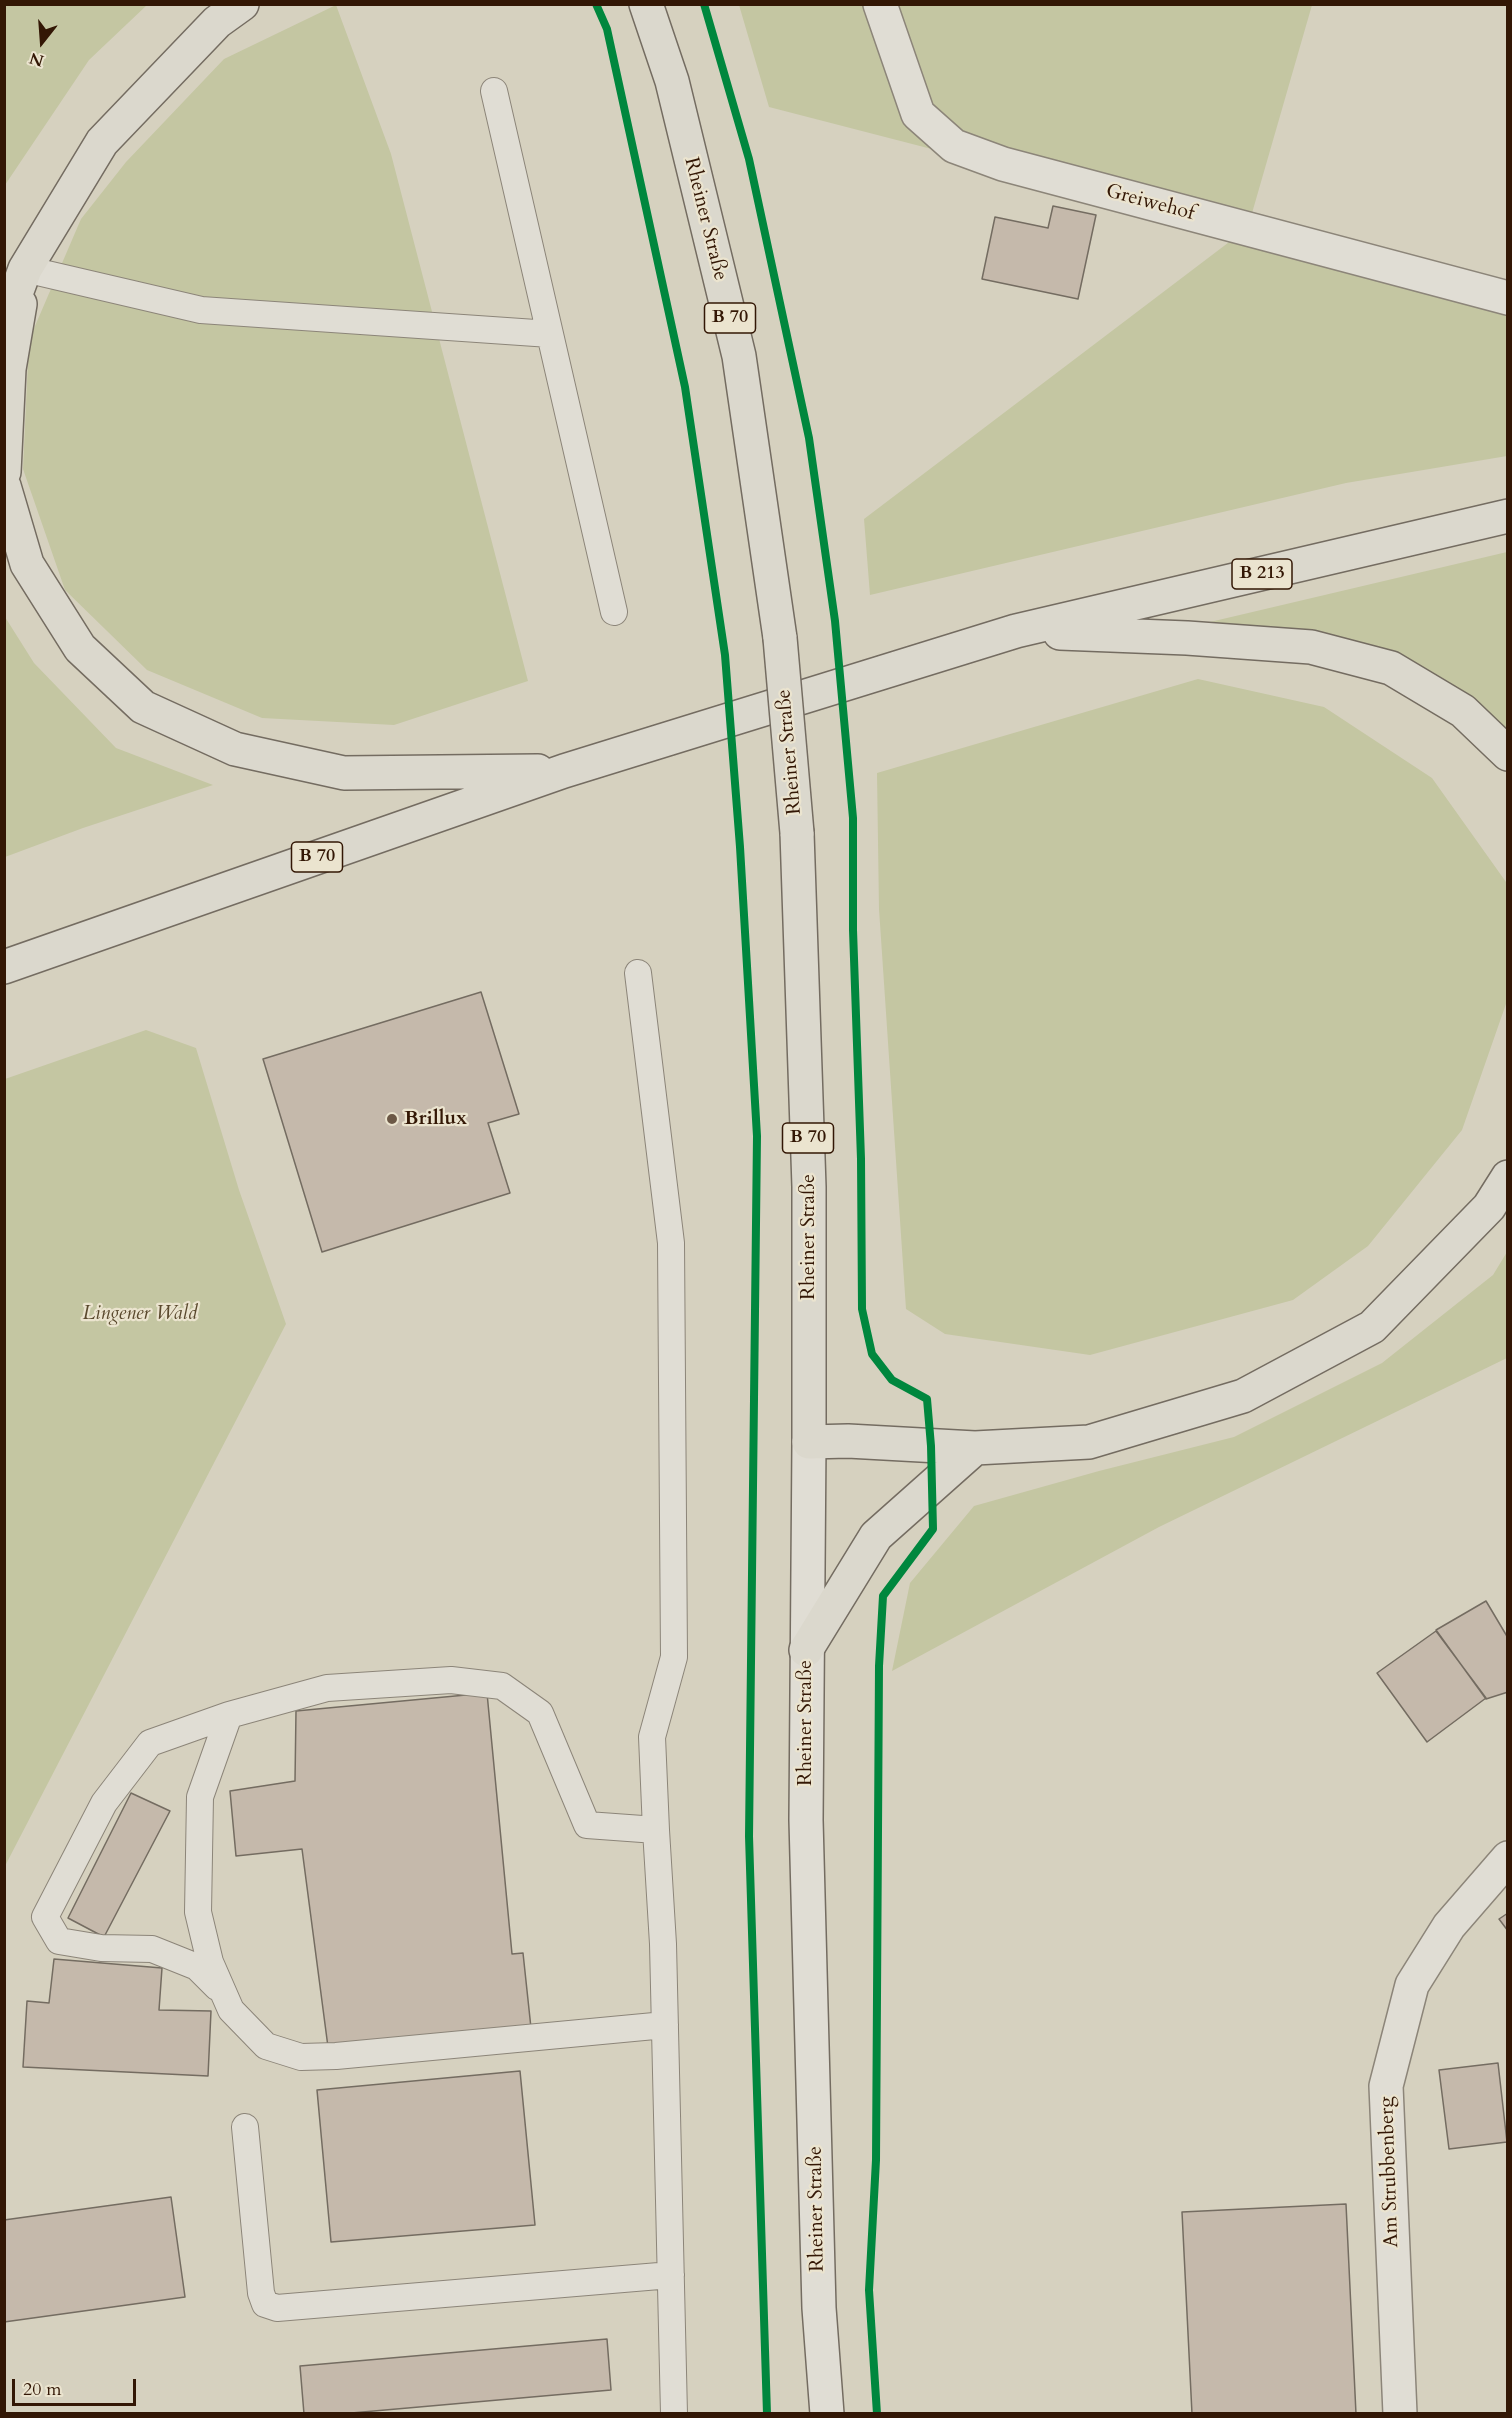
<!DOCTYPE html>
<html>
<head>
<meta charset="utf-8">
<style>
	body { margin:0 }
	#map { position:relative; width:1512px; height:2418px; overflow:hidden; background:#d6d1bf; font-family:Cardo,serif }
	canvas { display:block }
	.frame { position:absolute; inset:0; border:6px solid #331705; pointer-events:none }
	.north { position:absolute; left:12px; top:12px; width:60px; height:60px; -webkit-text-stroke:4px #ebe4cf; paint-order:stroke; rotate:197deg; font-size:16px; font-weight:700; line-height:24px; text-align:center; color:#331705 }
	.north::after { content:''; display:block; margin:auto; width:21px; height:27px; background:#331705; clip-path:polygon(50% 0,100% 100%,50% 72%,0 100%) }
	.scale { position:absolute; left:12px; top:2379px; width:124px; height:27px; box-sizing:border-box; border:3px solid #331705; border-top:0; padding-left:8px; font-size:18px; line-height:21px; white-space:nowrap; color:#331705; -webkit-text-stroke:4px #ebe4cf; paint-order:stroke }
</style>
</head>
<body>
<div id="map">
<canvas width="1512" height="2418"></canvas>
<div class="frame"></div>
<div class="north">N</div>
<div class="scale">20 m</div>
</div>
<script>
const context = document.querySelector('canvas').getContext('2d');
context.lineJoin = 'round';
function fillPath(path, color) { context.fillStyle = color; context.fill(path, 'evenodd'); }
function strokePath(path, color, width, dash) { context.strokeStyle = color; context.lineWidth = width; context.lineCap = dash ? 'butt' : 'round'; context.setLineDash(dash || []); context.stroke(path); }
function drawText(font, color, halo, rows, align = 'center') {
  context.font = font + ' Cardo,serif'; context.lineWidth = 4.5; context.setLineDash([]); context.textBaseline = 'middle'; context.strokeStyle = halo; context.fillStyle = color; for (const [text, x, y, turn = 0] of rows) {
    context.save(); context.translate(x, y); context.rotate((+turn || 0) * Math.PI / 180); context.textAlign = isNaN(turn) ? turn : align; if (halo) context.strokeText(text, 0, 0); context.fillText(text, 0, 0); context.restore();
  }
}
const green = new Path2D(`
	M 5,4 L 147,5 L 89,60 L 5,185 Z
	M 336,5 L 391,154 L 528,681 L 394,725 L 262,718 L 147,670 L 65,590 L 23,469 L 29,340 L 81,219 L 126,162 L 224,59 Z
	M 739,5 L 1312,5 L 1248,227 L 1507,296 L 1507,456 L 1346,483 L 870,595 L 864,519 L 1245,230 L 769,107 Z
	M 1507,552 L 1507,737 L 1411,672 L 1213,633 L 1210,622 Z
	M 5,617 L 34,663 L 116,748 L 213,785 L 83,828 L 5,857 Z
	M 1198,679 L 1324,707 L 1432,778 L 1506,882 L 1507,1001 L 1462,1130 L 1368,1246 L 1293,1300 L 1090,1355 L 945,1334 L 906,1309 L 879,909 L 877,773 Z
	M 146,1030 L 196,1048 L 239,1190 L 286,1324 L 5,1866 L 5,1079 Z
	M 1507,1252 L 1507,1358 L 1159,1527 L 892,1671 L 910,1583 L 974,1506 L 1099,1471 L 1234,1437 L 1382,1363 L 1493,1275 Z`);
const building = new Path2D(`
	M 1053,206 L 1096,215 L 1078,299 L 982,279 L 995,217 L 1048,228 Z
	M 481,992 L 519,1114 L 488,1123 L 510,1193 L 322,1252 L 263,1059 Z
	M 1486,1601 L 1508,1638 L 1508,1692 L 1486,1699 L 1436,1630 Z
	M 1436,1631 L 1486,1698 L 1427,1742 L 1377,1673 Z
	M 487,1693 L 512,1954 L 523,1953 L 531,2028 L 328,2047 L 302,1849 L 236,1856 L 230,1791 L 295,1781 L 296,1711 Z
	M 131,1793 L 170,1811 L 104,1937 L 68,1918 Z
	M 1508,1913 L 1508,1931 L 1499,1919 Z
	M 54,1959 L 162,1968 L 159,2010 L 211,2011 L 208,2076 L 23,2067 L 27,2001 L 49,2003 Z
	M 1498,2063 L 1507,2142 L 1449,2149 L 1439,2070 Z
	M 520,2071 L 535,2225 L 331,2242 L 317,2090 Z
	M 171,2197 L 185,2297 L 4,2322 L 4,2220 Z
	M 1346,2204 L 1356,2414 L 1192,2414 L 1182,2212 Z
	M 607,2339 L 611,2390 L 340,2414 L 304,2414 L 300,2366 Z`);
const lane = new Path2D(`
	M 494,91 L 614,612
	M 25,269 L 201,310 L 550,334
	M 638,973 L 671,1243 L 674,1657 L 652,1737 L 656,1830
	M 217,1987 L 197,1967 L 152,1949 L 101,1948 L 59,1941 L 45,1917 L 104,1803 L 150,1743 L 229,1715
	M 665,2025 L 336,2056 L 301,2057 L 266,2046 L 231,2010 L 210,1962 L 198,1912 L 200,1797 L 229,1715 L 327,1688 L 451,1680 L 502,1686 L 540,1713 L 587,1825 L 656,1830 L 663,1944 L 674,2414
	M 245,2127 L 261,2293 L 265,2304 L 277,2308 L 671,2275`);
const street = new Path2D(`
	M 880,4 L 918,114 L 954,146 L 1003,164 L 1508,298
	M 1400,2414 L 1386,2086 L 1412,1985 L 1449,1926 L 1508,1858`);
const secondary = new Path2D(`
	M 809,1442 L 806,1820 L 819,2308 L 827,2414`);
const primary = new Path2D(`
	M 646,4 L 672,81 L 739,356 L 780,638
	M 4,326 L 25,269 L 102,142 L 217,22 L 242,4
	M 4,472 L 9,369 L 20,304
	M 4,486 L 27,564 L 80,648 L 143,707 L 235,749 L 344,773 L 538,771
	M 1060,633 L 1187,638 L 1311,647 L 1391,668 L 1463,711 L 1508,754
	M 797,833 L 809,1187 L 809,1442 L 848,1441 L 975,1448 L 1089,1442 L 1243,1396 L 1372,1327 L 1489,1207 L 1508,1177
	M 4,967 L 564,771 L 1016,631 L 1508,516
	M 806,1650 L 876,1536 L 975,1448`);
const primaryBridge = new Path2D(`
	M 780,638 L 797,833`);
const cycleway = new Path2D(`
	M 596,4 L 607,29 L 685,387 L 725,655 L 740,847 L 757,1136 L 749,1836 L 767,2414
	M 704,4 L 749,159 L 809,438 L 835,621 L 853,818 L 853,930 L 861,1159 L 862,1309 L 872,1354 L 892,1380 L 927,1399 L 931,1446 L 933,1529 L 883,1596 L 879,1666 L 876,2160 L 869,2290 L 877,2414`);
const markers = [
	[392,1119,6,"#6c5846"]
];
const shields = [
	[730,318,51],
	[1262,574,60],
	[317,857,51],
	[808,1138,51]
];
const shieldNames = [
	["B 70",730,318],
	["B 213",1262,574],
	["B 70",317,857],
	["B 70",808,1138]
];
const streetNames = [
	["Greiwehof",1150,203,15],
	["Rheiner Straße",705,219,76],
	["Rheiner Straße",790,752,-95],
	["Rheiner Straße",809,1237,-90],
	["Rheiner Straße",806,1723,-90],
	["Am Strubbenberg",1390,2172,-92],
	["Rheiner Straße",817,2209,-91]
];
const poiNames = [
	["Brillux",404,1119]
];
const parkNames = [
	["Lingener Wald",140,1314]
];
fillPath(green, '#c4c6a2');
fillPath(building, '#c5b9ab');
strokePath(building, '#746c61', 1.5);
strokePath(lane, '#8c8579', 28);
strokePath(street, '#8c8579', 36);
strokePath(secondary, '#746c61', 36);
strokePath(primary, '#746c61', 36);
strokePath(lane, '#e0ddd4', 26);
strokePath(street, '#e0ddd4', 33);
strokePath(secondary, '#e0ddd4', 33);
strokePath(primary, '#dbd8cd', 33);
strokePath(primaryBridge, '#746c61', 36, []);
strokePath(primaryBridge, '#dbd8cd', 33);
strokePath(cycleway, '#00873e', 8);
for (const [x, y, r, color] of markers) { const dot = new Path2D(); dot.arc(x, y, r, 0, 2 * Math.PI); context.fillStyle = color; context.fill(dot); strokePath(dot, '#ebe4cf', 2); }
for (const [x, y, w] of shields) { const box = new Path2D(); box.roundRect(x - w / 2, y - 15, w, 30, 4.5); context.fillStyle = '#ebe4cf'; context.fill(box); strokePath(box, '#331705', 1.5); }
drawText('bold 18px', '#331705', null, shieldNames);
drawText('20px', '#331705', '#ebe4cf', streetNames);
drawText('bold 20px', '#331705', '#ebe4cf', poiNames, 'left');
drawText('italic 20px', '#5a492d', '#ebe4cf', parkNames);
</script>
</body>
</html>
